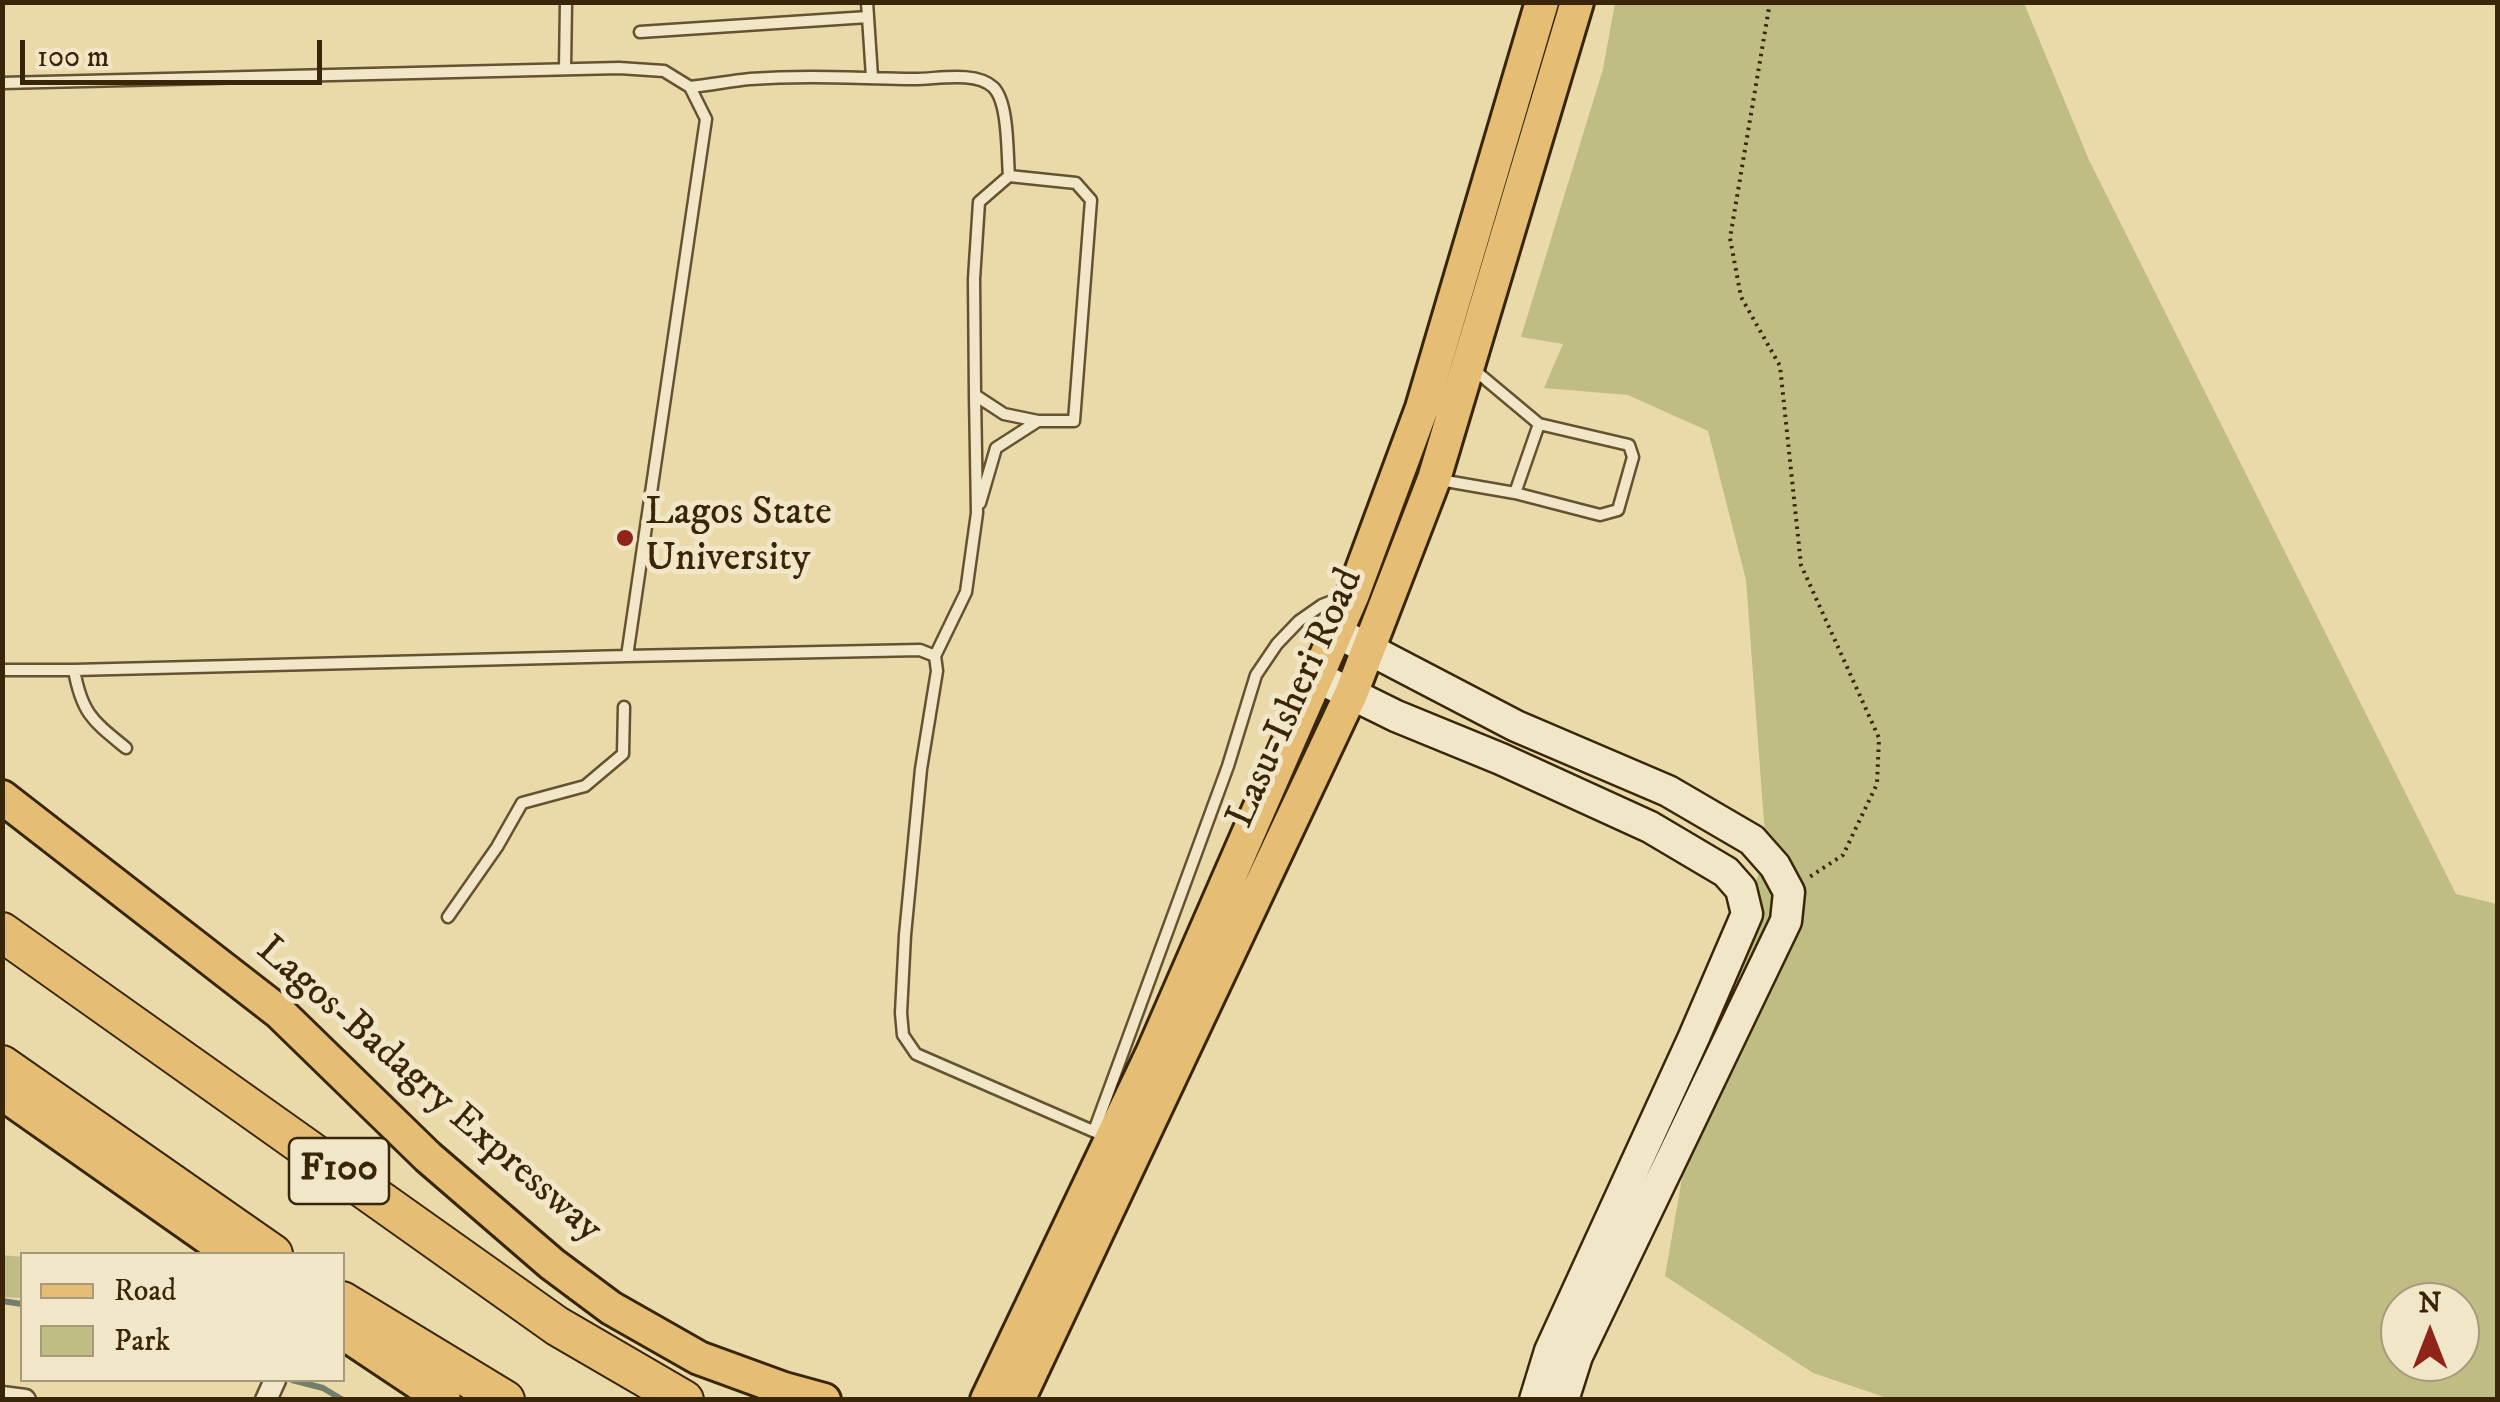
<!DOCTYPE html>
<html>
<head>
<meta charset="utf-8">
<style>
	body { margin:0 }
	#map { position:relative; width:2500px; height:1402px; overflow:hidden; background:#eadaaa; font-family:"IM FELL DW Pica",serif }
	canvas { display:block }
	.frame { position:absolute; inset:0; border:5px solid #392608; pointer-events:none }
	.legend { position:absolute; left:20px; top:1252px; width:325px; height:130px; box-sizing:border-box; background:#f1e7c8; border:2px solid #a79a7b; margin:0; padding:12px 18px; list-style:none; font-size:30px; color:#392608 }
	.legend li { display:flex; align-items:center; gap:20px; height:50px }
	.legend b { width:50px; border:2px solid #a79a7b }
	.north { position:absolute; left:2380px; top:1282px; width:100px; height:100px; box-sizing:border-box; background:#f1e7c8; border:2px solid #a79a7b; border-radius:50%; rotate:0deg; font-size:28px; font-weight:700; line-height:40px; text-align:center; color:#392608 }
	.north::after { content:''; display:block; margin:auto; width:35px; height:45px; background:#8f2418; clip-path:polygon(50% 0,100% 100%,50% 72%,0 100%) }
	.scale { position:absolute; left:20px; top:40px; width:302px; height:45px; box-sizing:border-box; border:5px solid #392608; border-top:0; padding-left:12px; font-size:30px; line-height:35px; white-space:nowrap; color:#392608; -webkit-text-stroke:8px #f1e7c8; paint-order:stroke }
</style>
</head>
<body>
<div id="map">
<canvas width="2500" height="1402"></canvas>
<div class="frame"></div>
<ul class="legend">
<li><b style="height:12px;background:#e5bd75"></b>Road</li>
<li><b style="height:28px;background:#bfbd84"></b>Park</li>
</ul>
<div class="north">N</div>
<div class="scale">100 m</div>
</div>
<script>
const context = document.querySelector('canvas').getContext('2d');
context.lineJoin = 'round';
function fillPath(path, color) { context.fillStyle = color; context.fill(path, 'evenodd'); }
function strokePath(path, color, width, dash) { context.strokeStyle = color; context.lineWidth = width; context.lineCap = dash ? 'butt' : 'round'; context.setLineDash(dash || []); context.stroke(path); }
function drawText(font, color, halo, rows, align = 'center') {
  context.font = font + ' "IM FELL DW Pica",serif'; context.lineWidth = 10; context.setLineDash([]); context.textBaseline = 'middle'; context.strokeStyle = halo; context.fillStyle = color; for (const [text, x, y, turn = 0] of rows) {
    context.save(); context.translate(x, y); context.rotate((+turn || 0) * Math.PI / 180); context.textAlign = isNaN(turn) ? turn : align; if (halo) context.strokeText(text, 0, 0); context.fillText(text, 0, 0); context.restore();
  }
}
const green = new Path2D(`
	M 1615,3 L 2024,3 L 2089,160 L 2456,894 L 2497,904 L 2497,1399 L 1890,1399 L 1813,1373 L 1665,1276 L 1705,1046 L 1766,849 L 1746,580 L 1708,431 L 1628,395 L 1544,388 L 1563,344 L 1521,337 L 1603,69 ZM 2400,1302 L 2460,1302 L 2460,1362 L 2400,1362 Z
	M 2,1255 L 22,1257 L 22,1298 L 3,1297 Z`);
const stream = new Path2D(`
	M 2,1301 L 22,1304
	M 292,1380 L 323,1388 L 343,1400`);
const path = new Path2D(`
	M 1770,2 L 1730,238 L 1741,297 L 1780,366 L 1801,565 L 1879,738 L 1877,784 L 1843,855 L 1808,878`);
const lane = new Path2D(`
	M 867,2 L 872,77
	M 640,32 L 868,17
	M 565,69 L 566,2
	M 2,83 L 619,68 L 664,71 L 690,87 L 706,119 L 627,656 L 74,670 L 2,670
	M 690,87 C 710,85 730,81 750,79 C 804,75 858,78 911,79 C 934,80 974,70 993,87 C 1009,102 1007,154 1009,176 L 1076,183 L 1091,200 L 1074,421 L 1038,421 L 1004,414 L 975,395 L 974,279 L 979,202 L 1009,176
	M 1440,480 L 1515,493 L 1539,424 L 1472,368
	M 1515,493 L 1600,515 L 1618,510 L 1633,457 L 1629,445 L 1539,424
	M 980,503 L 996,448 L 1038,421
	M 627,656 L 920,650 L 935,656 L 937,671 L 921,769 L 905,935 L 901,1013 L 903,1035 L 916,1054 L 1109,1138
	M 935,656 L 966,592 L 977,513 L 975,395
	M 74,670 C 82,714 93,721 126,748
	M 448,917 L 497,847 L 522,803 L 585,786 L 623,754 L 624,707
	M 1094,1131 L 1228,766 L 1256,675 L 1277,644 L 1299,621 L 1322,605 L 1343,597`);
const street = new Path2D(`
	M 2,1397 L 25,1400
	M 266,1400 L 275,1380`);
const secondary = new Path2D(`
	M 1336,632 L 1516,726 L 1668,791 L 1752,840 L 1775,866 L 1789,892 L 1786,921 L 1577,1356 L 1563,1400
	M 1317,677 L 1396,716 L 1501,759 L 1650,827 L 1726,872 L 1741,889 L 1747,914 L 1694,1037 L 1550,1351 L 1535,1400`);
const primary = new Path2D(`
	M 2,797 L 279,1012 L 428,1157 L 552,1264 L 611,1308 L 699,1358 L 784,1389 L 824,1400
	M 2,1093 L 231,1254
	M 342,1332 L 444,1400
	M 987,1400 L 1152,1054 L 1353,594 L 1422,408 L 1542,2
	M 1018,1400 L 1351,694 L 1434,479 L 1577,2`);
const highway = new Path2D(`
	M 2,932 L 557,1326 L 684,1400
	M 2,1065 L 273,1254
	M 342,1301 L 505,1400`);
const markers = [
	[625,538,10,"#8f2418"]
];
const shields = [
	[339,1171,100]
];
const shieldNames = [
	["F100",339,1171]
];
const poiNames = [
	["Lagos State",645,515],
	["University",645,561]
];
const streetNames = [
	["Lasu-Isheri Road",1297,699,-66],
	["Lagos-Badagry Expressway",428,1091,41]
];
fillPath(green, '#bfbd84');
strokePath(stream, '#727f6c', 6);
strokePath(lane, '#655330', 15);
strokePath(street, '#655330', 25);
strokePath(secondary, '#392608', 35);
strokePath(primary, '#392608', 38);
strokePath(highway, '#392608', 42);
strokePath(path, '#392608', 4, [2.5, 5]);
strokePath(lane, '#f1e7c8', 10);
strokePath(street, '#f1e7c8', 20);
strokePath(secondary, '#f1e7c8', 30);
strokePath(primary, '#e5bd75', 32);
strokePath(highway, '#e5bd75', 38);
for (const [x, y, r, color] of markers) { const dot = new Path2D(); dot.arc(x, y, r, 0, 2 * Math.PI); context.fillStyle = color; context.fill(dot); strokePath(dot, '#f1e7c8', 4); }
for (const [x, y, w] of shields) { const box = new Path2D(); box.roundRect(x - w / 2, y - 33, w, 66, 8); context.fillStyle = '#f1e7c8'; context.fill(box); strokePath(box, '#392608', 2.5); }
drawText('bold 38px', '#392608', null, shieldNames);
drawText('40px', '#392608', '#f1e7c8', poiNames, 'left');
drawText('40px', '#392608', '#f1e7c8', streetNames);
</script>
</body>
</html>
